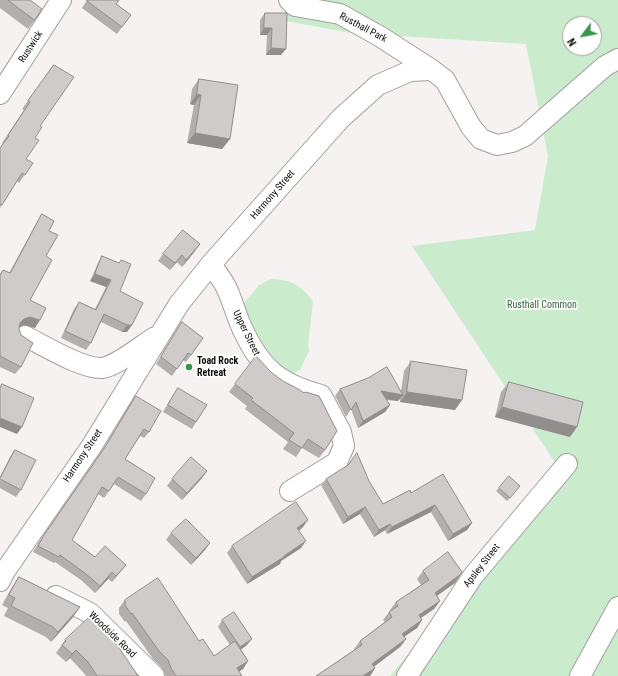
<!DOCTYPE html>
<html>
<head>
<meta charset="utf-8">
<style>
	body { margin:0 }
	#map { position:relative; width:618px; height:676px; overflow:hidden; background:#f6f2f2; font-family:"Roboto Condensed",sans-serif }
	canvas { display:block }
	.north { position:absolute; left:562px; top:16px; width:40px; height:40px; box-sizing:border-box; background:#fff; border:1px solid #9f9f9e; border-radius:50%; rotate:238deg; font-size:11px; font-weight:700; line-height:16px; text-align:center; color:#0f0e0d }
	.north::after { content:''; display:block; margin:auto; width:14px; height:18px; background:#369649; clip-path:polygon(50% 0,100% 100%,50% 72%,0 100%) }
</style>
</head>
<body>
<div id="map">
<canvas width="618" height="676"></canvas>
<div class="north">N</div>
</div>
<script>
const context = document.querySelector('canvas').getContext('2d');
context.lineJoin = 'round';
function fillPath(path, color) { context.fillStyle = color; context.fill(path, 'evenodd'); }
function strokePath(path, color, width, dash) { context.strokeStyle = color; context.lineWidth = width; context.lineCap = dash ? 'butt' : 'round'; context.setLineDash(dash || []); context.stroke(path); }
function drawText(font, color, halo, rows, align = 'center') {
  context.font = font + ' "Roboto Condensed",sans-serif'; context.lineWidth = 3.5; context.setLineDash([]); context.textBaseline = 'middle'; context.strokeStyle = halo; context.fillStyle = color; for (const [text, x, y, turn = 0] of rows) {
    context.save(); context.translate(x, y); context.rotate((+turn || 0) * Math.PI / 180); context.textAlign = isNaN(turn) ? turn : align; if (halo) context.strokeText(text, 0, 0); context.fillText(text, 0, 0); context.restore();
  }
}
const green = new Path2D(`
	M 286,0 L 618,0 L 618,676 L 390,676 L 562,473 L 412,246 L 535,230 L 548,156 L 526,44 L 351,33 L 286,21 ZM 570,24 L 594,24 L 594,48 L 570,48 Z
	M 271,279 C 293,280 300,285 313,301 L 308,345 L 309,351 L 300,370 L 290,375 L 261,359 L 239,309 L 259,285 Z`);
const minor = new Path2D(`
	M 289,0 L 295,6 L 340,14 L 381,37 L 432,70
	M 0,94 L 61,0
	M 211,264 C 216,272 222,279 226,287 C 233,301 236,316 243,330 C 261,369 280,384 321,395 L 341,432 L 344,446 L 337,462 L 290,491
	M 25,336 C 43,345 82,369 102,368 C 117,366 142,345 155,337
	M 0,581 L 5,571 L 91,447 L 179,304 L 211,264 L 341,118 L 378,85 L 410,71 L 432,70 L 445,80 L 471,127 L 481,139 L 497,145 L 512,142 L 525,136 L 605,66 L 618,59
	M 56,596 L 90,613 L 154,676
	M 407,676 L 473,576 L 567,464
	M 580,676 L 618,607`);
const wall = new Path2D(`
	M 0,0 L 30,0 L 35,20 L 28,29 L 0,8 Z
	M 87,0 L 119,0 L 116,4 L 131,15 L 117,34 L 82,8 Z
	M 265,13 L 287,13 L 281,55 L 266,55 L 267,35 L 260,35 L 260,20 Z
	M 54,65 L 40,126 L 26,159 L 33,163 L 19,183 L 17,181 L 0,208 L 0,148 L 3,144 L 2,143 L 24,110 L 22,109 Z
	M 199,79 L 230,139 L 222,149 L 187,143 L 194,105 L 190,104 L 192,89 Z
	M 42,214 L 49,231 L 46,256 L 30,300 L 35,328 L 24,325 L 20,326 L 19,329 L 21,367 L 15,374 L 0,367 L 0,274 L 3,270 L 9,273 L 37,222 Z
	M 200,244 L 195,251 L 182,267 L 177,262 L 170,270 L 158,261 L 163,254 Z
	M 102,256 L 119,263 L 121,260 L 120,291 L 132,325 L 127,332 L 122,332 L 101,322 L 91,343 L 86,350 L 61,338 L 74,309 L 79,302 L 95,309 L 106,287 L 90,281 L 98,263 Z
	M 182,322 L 203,338 L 186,362 L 183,360 L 172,376 L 156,364 Z
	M 411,361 L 455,410 L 400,402 L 400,399 L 398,401 L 386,400 L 390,405 L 385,412 L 358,428 L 351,409 L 346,417 L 335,396 L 340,389 L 401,391 L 404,371 Z
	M 509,382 L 570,437 L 495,417 L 501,392 Z
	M 235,384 L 325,450 L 319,458 L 302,448 L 296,457 L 283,449 L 288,442 L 245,409 L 247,406 L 229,392 Z
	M 178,388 L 196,422 L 192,429 L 163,412 L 173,395 Z
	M 136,396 L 149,432 L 144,438 L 140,436 L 125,459 L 146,494 L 141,501 L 114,484 L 104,498 L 98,494 L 72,540 L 95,557 L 126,565 L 121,571 L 112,582 L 108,579 L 95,593 L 81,580 L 55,562 L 54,563 L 33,552 L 39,542 L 100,454 Z
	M 15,450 L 21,490 L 16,497 L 0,488 L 0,477 L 10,457 Z
	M 207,471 L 202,478 L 182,500 L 167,486 L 172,479 Z
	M 326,479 L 383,504 L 411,493 L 472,523 L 467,530 L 448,541 L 431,512 L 387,534 L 385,530 L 374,537 L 360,514 L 343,524 L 321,485 Z
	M 520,486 L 507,501 L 496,491 L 499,488 Z
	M 303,527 L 299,531 L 301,548 L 281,561 L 280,564 L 247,584 L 227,553 L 232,546 Z
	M 171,533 L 205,550 L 191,565 L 166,540 Z
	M 423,571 L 455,583 L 437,596 L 440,601 L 434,609 L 421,618 L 422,620 L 417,628 L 404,637 L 406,639 L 400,647 L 374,666 L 375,668 L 370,676 L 316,676 L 354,650 L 354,649 L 360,641 L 385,622 L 383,620 L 389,612 L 391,611 L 390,610 L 396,602 L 421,585 L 417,579 Z
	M 19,577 L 80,607 L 73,617 L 51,642 L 46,637 L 4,616 L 8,608 L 2,605 L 12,587 Z
	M 125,600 L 199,641 L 214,656 L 230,645 L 218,627 L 222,620 L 247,645 L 241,650 L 248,661 L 243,669 L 239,672 L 242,676 L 165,676 L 162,668 L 153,659 L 126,621 L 125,622 L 119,614 L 119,608 Z
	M 99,627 L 138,676 L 86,676 L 82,671 L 70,658 L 66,662 L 56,653 L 65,640 Z`);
const shadedWall = new Path2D(`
	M 264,28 L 272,28 L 267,35 L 260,35 Z
	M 271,48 L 286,49 L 281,55 L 266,55 Z
	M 197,94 L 201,95 L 194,105 L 190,104 Z
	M 195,133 L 230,139 L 222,149 L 187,143 Z
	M 200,244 L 195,251 L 182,267 L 186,260 Z
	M 182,255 L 177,262 L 170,270 L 175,263 Z
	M 95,274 L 111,280 L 106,287 L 90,281 Z
	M 30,317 L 40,320 L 35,328 L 24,325 L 19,327 L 20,323 L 24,319 Z
	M 127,325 L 132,325 L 127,332 L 122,332 Z
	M 381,391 L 403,395 L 398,401 L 377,398 Z
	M 407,392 L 462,400 L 455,410 L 400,402 Z
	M 390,405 L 385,412 L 358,428 L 363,421 Z
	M 502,407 L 577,427 L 570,437 L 495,417 Z
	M 0,418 L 22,427 L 17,434 L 0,427 Z
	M 207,471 L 202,478 L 182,500 L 187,493 Z
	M 435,505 L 431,512 L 387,534 L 392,527 Z
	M 365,507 L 360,514 L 343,524 L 348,517 Z
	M 308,520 L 303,527 L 292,535 L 297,528 Z
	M 472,523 L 467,530 L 448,541 L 453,534 Z
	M 390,524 L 385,530 L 374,537 L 379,530 Z
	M 306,541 L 301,548 L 281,561 L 280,564 L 247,584 L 252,577 Z
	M 210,543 L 205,550 L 191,565 L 196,558 Z
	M 126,565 L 121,571 L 112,582 L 116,576 Z
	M 112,572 L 108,579 L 95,593 L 100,586 Z
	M 461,574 L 455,583 L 429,601 L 435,593 Z
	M 440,601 L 434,609 L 413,623 L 419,615 Z
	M 80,607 L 73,617 L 51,642 L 58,632 Z
	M 422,620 L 417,628 L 396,642 L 402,634 Z
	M 252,639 L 247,645 L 235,653 L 240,647 Z
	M 406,639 L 400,647 L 367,672 L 372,664 Z
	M 76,650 L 70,658 L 66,662 L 72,654 Z
	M 248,661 L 243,669 L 232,676 L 237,668 Z
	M 375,668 L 370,676 L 363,676 Z`);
const building = new Path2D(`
	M 8,0 L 30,0 L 42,9 L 35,20 Z
	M 87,0 L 119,0 L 116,4 L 131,15 L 122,27 L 87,1 Z
	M 265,13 L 287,13 L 286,49 L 271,48 L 272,28 L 264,28 Z
	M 54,65 L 74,77 L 40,126 L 42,127 L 35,138 L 39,140 L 26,159 L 33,163 L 25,175 L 22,173 L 2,205 L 0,204 L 0,148 L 9,136 L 8,135 L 30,102 L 28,101 Z
	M 199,79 L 238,85 L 230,139 L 195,133 L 201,95 L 197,94 Z
	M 42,214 L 54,221 L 49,231 L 58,235 L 46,256 L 52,260 L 30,300 L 46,308 L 40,320 L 30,317 L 24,319 L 20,323 L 19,329 L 21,335 L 33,343 L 21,367 L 0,356 L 0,275 L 3,270 L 10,273 Z
	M 183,230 L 200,244 L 186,260 L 182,255 L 175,263 L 163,254 Z
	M 102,256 L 119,263 L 121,260 L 131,264 L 120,291 L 143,303 L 132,325 L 127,325 L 104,314 L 91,343 L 65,331 L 79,302 L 96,310 L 111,280 L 95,274 Z
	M 182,322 L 203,338 L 191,355 L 188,353 L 177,369 L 161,357 Z
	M 256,356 L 272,373 L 283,381 L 300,390 L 304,393 L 306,392 L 319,396 L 337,431 L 325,450 L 308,439 L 302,448 L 289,440 L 294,433 L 251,400 L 253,398 L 235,384 Z
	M 411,361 L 467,370 L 462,400 L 407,392 Z
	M 387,367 L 403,395 L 381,391 L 390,405 L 363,421 L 356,402 L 351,410 L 340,389 L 368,378 Z
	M 509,382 L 583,402 L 577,427 L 502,407 Z
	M 2,384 L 34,398 L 22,427 L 0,418 L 0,389 Z
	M 178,388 L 207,405 L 196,422 L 168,405 Z
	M 136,396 L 161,411 L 149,432 L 144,429 L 125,459 L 155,478 L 146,494 L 118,477 L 109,491 L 102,487 L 72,540 L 95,557 L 105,546 L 126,565 L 116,576 L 112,572 L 100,586 L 86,574 L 60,555 L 59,557 L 38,546 L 44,535 L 105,447 Z
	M 15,450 L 36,460 L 21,490 L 0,479 Z
	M 357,453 L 369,481 L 383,504 L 410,490 L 411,493 L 443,474 L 472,523 L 453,534 L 435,505 L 392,527 L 390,524 L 379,530 L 365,507 L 348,517 L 326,479 L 348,465 Z
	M 191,457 L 207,471 L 187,493 L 172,479 Z
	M 509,476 L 520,486 L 510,498 L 499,488 Z
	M 296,502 L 308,520 L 297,528 L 306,541 L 284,556 L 284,557 L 252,577 L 232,546 Z
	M 186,519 L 210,543 L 196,558 L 171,533 Z
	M 448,552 L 462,572 L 461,574 L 435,593 L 440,601 L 419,615 L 422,620 L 402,634 L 406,639 L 372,664 L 375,668 L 363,676 L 316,676 L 362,645 L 360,641 L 392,617 L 389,612 L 398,606 L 396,602 L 429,580 L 423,571 Z
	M 19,577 L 80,607 L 58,632 L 53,627 L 11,606 L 15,598 L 9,595 Z
	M 158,578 L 199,641 L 203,639 L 214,656 L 235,641 L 248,661 L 237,668 L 242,676 L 176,676 L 171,668 L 168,660 L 159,651 L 132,613 L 131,614 L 125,605 L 125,600 Z
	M 234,612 L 252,639 L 240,647 L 222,620 Z
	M 91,616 L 100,625 L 99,626 L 116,643 L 138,676 L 97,676 L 88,662 L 76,650 L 72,654 L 62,645 L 66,641 L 65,640 Z`);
const markers = [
	[189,367,4,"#369649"]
];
const streetNames = [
	["Rusthall Park",363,28,28],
	["Rustwick",31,47,-57],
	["Harmony Street",273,195,-49],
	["Upper Street",246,333,64],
	["Harmony Street",83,456,-56],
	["Apsley Street",482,566,-52],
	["Woodside Road",112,635,44]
];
const parkNames = [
	["Rusthall Common",542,305]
];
const poiNames = [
	["Toad Rock",197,361],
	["Retreat",197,373]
];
fillPath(green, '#cbebcd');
strokePath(minor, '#a29e9d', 22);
strokePath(minor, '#fff', 20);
fillPath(wall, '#b2afae');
fillPath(shadedWall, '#918e8d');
fillPath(building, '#cfcbca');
strokePath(building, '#918e8d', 1);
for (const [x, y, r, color] of markers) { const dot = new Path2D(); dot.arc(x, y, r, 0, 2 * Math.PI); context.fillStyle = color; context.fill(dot); strokePath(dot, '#fff', 1.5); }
drawText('10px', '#0f0e0d', '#fff', streetNames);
drawText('10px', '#2f5f36', '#fff', parkNames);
drawText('bold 10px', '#0f0e0d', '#fff', poiNames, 'left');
</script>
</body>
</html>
